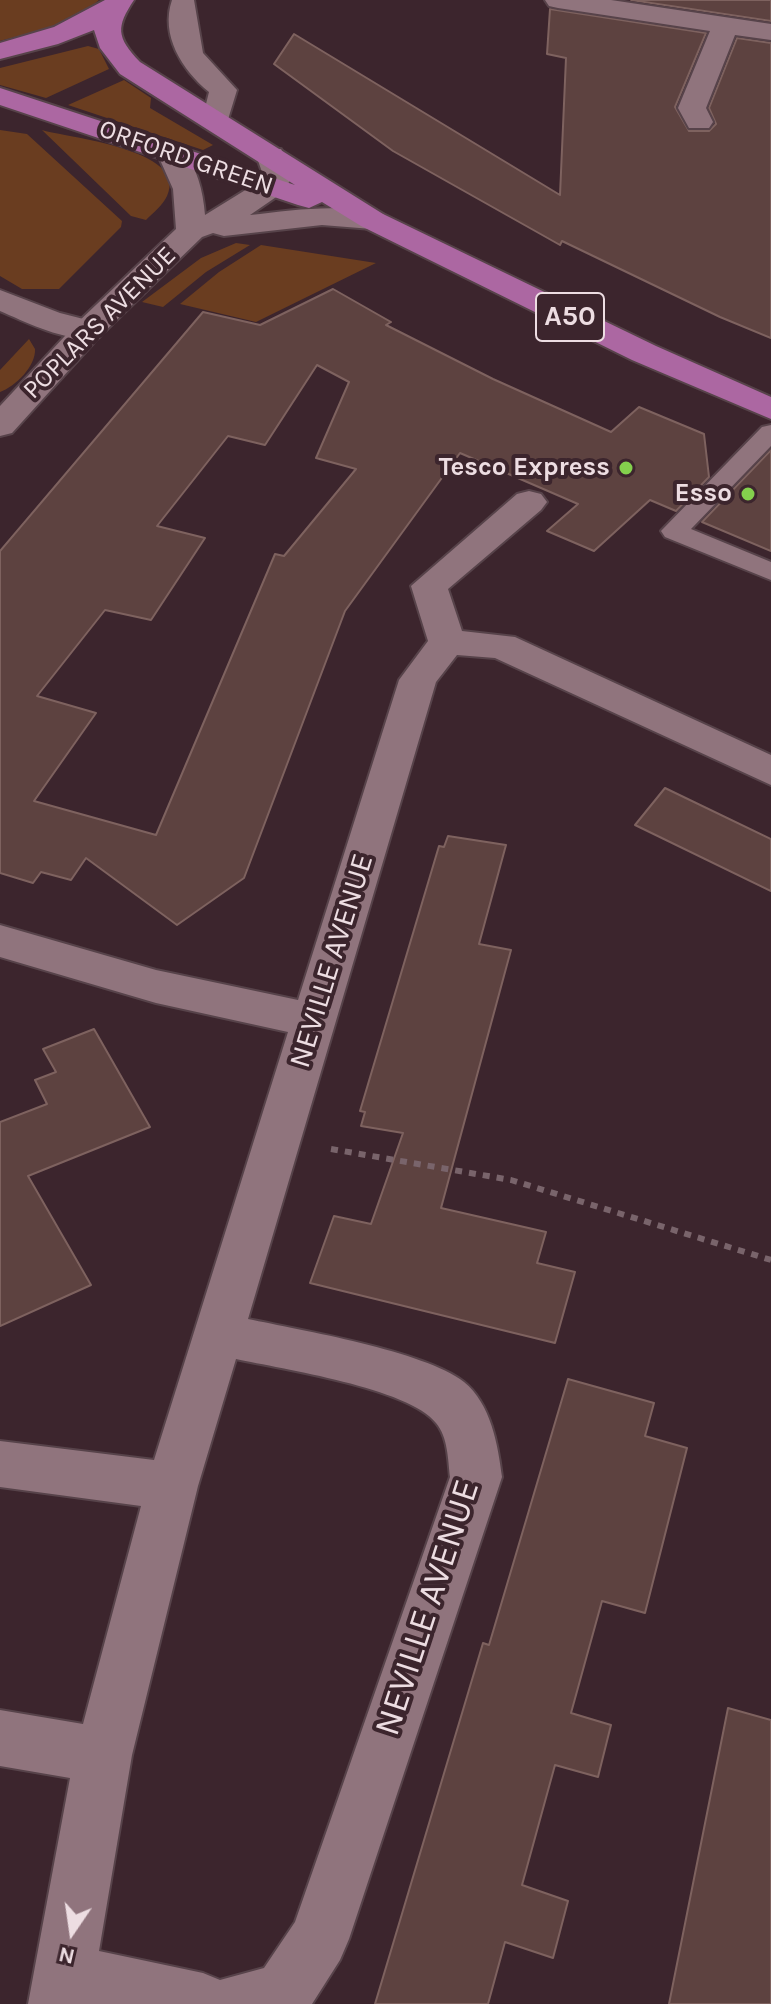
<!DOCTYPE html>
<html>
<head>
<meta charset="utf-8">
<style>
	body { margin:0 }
	#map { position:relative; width:771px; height:2004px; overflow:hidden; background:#3c252d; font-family:Karla,sans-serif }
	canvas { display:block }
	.north { position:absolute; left:32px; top:1892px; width:80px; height:80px; -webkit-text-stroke:6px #3c252d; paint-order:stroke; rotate:193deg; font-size:22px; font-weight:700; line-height:32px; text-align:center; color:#eddde2 }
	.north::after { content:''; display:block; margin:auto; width:28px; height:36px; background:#eddde2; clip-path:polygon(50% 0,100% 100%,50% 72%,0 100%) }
</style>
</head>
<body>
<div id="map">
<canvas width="771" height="2004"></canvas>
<div class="north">N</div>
</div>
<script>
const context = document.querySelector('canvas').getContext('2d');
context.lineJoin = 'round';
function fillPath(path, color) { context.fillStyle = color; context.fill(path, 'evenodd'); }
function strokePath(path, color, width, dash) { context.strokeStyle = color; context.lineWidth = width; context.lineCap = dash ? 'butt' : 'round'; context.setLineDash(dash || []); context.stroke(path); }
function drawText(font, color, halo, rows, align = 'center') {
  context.font = font + ' Karla,sans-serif'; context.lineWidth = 8; context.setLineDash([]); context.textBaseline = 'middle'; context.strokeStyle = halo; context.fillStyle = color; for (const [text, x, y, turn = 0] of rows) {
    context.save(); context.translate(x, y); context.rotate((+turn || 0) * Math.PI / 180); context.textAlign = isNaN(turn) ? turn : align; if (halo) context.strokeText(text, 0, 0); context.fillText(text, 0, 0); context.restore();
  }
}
const green = new Path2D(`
	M 0,0 L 99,0 C 73,25 33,32 0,41 Z
	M 88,46 L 99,49 L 109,69 L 46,98 L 0,85 L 0,68 Z
	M 124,80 L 151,98 L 150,108 L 213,145 L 203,150 L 68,105 Z
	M 0,130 L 27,134 L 122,221 L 121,227 L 59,289 L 22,289 L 0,276 Z
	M 42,130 C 64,137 190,149 167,196 C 163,205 153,213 146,220 L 131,216 Z
	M 236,243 L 250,245 L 206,272 L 163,307 L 142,302 L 201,258 Z
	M 261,245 L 376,263 L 256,322 L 180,304 L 219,272 Z
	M 29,339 L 35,349 C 36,366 16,386 0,392 L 0,370 Z`);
const building = new Path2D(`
	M 631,0 L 771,0 L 771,21 Z
	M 550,9 L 706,33 L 675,107 L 689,131 L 709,131 L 716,124 L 709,108 L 737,38 L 771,43 L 771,338 L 720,317 L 562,241 L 560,245 L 393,151 L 274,64 L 294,34 L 560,195 L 566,58 L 547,54 Z
	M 333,289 L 391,322 L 386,325 L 493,379 L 611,432 L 639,407 L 704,434 L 709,477 L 676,511 L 650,500 L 594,551 L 547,531 L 578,504 L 460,453 L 345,611 L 244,878 L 177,925 L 86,858 L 71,880 L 41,872 L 33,883 L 0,873 L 0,551 L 203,312 L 260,325 ZM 317,365 L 349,382 L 316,458 L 356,469 L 284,556 L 275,554 L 156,835 L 34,801 L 96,713 L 37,696 L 105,610 L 151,620 L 205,538 L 157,526 L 228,436 L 265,445 Z
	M 771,450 L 771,551 L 702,522 Z
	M 665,788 L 771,839 L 771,891 L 635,825 Z
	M 448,836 L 506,845 L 479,944 L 511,950 L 441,1208 L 546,1232 L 537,1263 L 575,1272 L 555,1343 L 310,1283 L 334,1216 L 371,1224 L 403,1133 L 361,1126 L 365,1112 L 360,1111 L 439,846 L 444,847 Z
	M 94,1029 L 150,1127 L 28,1176 L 91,1285 L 0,1326 L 0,1122 L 47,1104 L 35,1080 L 56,1072 L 43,1049 Z
	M 568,1379 L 654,1403 L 645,1436 L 687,1448 L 645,1613 L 602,1601 L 571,1713 L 611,1725 L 598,1777 L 555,1765 L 522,1885 L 568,1901 L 553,1958 L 505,1942 L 488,2004 L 375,2004 L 483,1643 L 489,1645 Z
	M 728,1708 L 771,1720 L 771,2004 L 669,2004 Z`);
const path = new Path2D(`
	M 331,1149 L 511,1180 L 771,1260`);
const service = new Path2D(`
	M 771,425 L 771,446 L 691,529 L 771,562 L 771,580 L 665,537 L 661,531 L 762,427 Z`);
const minor = new Path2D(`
	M 172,0 L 194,0 L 203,53 L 237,90 L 226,126 L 206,126 L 202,120 L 209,92 C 182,70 160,35 172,0 Z
	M 545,0 L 611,0 L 771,24 L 771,40 L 735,35 L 706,108 L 713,122 L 709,128 L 689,128 L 678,108 L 710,31 L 558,8 L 549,6 Z
	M 0,290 L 60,313 L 99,323 L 104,330 L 99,337 C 69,344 28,323 0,311 Z
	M 529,491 L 541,494 L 547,502 L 541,510 L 448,589 L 462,631 L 515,637 L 771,755 L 771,785 L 495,658 L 457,655 L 436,682 L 248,1319 C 300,1330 425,1351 464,1382 C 491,1404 498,1445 502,1477 L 349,1939 L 340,1960 L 312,2004 L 28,2004 L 70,1778 L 0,1766 L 0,1710 L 83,1724 L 141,1506 L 0,1487 L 0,1441 L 154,1460 L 288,1032 L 156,1003 L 0,957 L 0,925 L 156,970 L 298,1000 L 399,680 L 428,641 L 411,586 L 517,494 ZM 236,1359 C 282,1369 409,1388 436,1423 C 448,1437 448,1460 450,1477 L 295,1922 L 264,1968 L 220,1980 L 203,1973 L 99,1951 L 132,1755 L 198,1486 Z`);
const tertiary = new Path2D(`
	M 172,144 L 182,147 C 197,168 203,190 205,215 L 260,181 L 262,172 L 256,155 L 261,149 L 281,149 L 291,168 L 291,179 L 282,193 L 250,215 C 294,210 339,203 383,214 L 387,220 L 383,226 L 372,229 L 322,225 L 224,236 L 213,233 L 202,237 L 99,337 L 12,433 L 0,436 L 0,406 L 77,323 L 176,229 L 173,189 L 157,153 L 162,147 Z`);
const primary = new Path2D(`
	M 105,0 L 134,0 C 116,27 116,37 140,62 L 383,214 L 656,346 L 771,397 L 771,419 L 632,360 L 361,226 L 322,202 L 309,208 L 298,205 L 0,105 L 0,88 L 295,185 L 120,74 L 100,48 L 94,30 L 58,44 L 0,59 L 0,43 L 54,27 Z`);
const markers = [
	[626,468,8,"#84d04d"],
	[748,494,8,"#84d04d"]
];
const farStreetnames = [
	["ORFORD GREEN",186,158,19],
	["POPLARS AVENUE",100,323,-45]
];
const farPoinames = [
	["Tesco Express",610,468],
	["Esso",732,494]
];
const shields = [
	[570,317,68]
];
const shieldNames = [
	["A50",570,317]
];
const streetNames = [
	["NEVILLE AVENUE",332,961,-73]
];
const nearStreetnames = [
	["NEVILLE AVENUE",428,1608,-72]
];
fillPath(green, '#6a3d20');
fillPath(building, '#5d4240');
strokePath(building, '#7e625f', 2);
strokePath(service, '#57434a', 4);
strokePath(minor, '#57434a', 4);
strokePath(tertiary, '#57434a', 4);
strokePath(primary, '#57434a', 4);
strokePath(path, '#79646b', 6, [7, 7]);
fillPath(service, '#90747d');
fillPath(minor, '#90747d');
fillPath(tertiary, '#90747d');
fillPath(primary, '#ac67a2');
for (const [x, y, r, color] of markers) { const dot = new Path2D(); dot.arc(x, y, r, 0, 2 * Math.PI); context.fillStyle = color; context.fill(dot); strokePath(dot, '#3c252d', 3); }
drawText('26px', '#eddde2', '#3c252d', farStreetnames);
drawText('bold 26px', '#eddde2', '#3c252d', farPoinames, 'right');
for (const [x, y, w] of shields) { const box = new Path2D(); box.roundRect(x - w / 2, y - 24, w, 48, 6); context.fillStyle = '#3c252d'; context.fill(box); strokePath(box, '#eddde2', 2); }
drawText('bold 28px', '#eddde2', null, shieldNames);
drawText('30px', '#eddde2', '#3c252d', streetNames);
drawText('36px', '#eddde2', '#3c252d', nearStreetnames);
</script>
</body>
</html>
